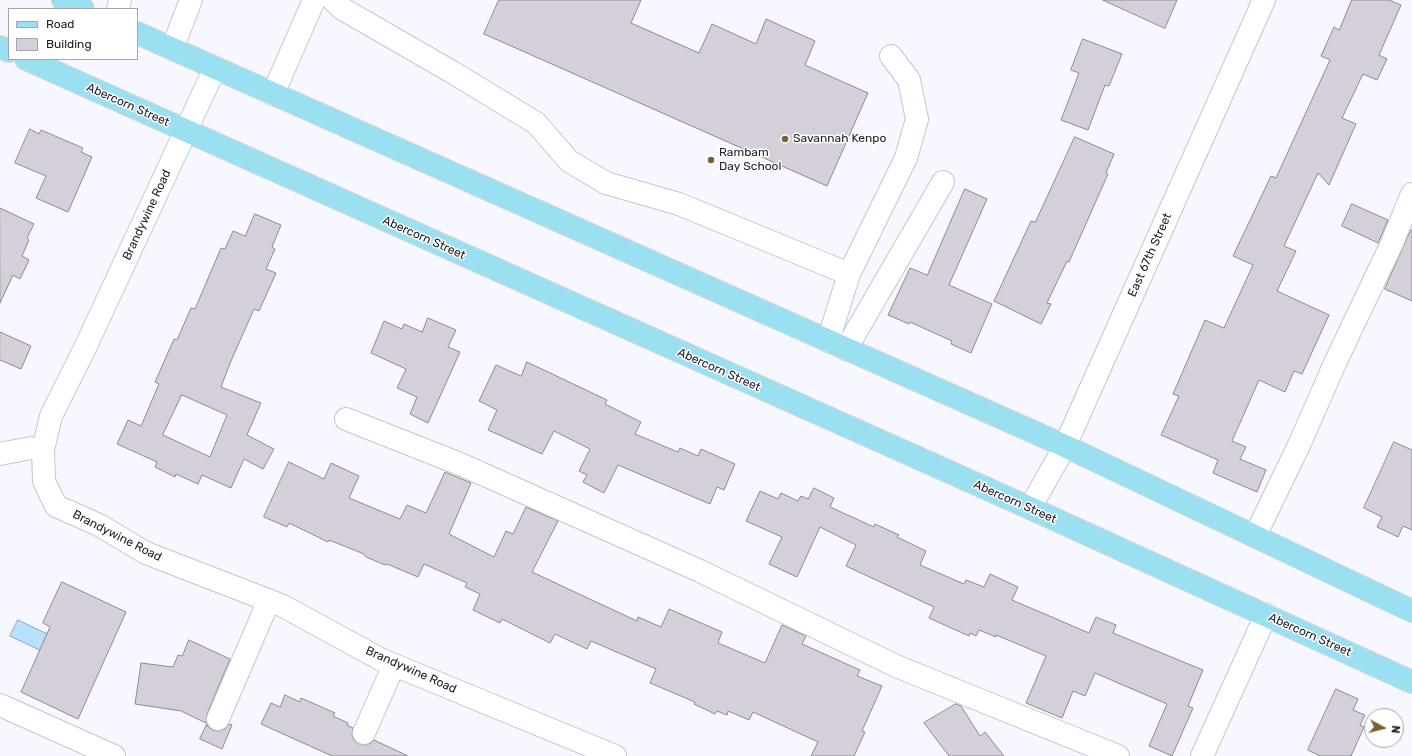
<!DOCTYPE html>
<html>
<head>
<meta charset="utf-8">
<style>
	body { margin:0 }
	#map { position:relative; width:1412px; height:756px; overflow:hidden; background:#f7f8ff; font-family:Rubik,sans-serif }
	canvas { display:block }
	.legend { position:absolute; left:8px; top:8px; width:130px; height:52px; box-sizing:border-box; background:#fff; border:1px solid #a6a6a8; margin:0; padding:5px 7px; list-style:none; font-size:12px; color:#212125 }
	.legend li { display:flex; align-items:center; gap:8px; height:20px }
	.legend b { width:20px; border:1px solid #a6a6a8 }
	.north { position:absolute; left:1364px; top:708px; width:40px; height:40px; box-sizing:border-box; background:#fff; border:1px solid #a6a6a8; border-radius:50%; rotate:97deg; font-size:11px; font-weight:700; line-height:16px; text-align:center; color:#212125 }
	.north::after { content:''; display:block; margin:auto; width:14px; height:18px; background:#7b6032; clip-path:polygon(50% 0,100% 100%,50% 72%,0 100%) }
</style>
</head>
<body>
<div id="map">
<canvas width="1412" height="756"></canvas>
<ul class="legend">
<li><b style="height:5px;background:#9ae0f0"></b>Road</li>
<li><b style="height:11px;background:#d5cfd9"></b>Building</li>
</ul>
<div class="north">N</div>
</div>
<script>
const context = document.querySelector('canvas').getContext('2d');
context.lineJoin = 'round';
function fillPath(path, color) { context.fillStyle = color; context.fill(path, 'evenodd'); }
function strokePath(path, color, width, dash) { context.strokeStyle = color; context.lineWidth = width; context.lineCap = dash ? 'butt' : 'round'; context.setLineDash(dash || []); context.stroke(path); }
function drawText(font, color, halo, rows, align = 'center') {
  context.font = font + ' Rubik,sans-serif'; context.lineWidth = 3; context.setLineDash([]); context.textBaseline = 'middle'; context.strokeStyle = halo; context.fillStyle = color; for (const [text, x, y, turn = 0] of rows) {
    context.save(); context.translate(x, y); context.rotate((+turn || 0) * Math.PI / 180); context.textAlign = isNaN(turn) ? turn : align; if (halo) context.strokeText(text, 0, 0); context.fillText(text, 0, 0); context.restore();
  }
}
const water = new Path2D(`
	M 18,620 L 58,639 L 50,655 L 10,636 Z`);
const building = new Path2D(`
	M 499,0 L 641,0 L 631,23 L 699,53 L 712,24 L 756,44 L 766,19 L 815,41 L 805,65 L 868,93 L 827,186 L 484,34 Z
	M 1103,0 L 1177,0 L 1165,28 Z
	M 1352,0 L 1389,0 L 1401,5 L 1379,55 L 1387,59 L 1377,80 L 1363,74 L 1342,118 L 1356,124 L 1329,185 L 1318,173 L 1284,246 L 1296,251 L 1277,291 L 1329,315 L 1302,374 L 1294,371 L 1285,392 L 1259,380 L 1232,441 L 1246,447 L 1240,459 L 1266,470 L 1257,492 L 1213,473 L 1218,460 L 1161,435 L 1179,396 L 1173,394 L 1205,320 L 1224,328 L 1253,265 L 1233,256 L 1271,176 L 1276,178 L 1330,60 L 1321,56 L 1334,27 L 1339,30 Z
	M 1083,39 L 1122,54 L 1109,86 L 1105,85 L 1088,130 L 1061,120 L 1079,73 L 1071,70 Z
	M 30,129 L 39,134 L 41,130 L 83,148 L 81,152 L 92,157 L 68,212 L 36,198 L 46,176 L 15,163 Z
	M 1075,137 L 1114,154 L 1106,173 L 1108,174 L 1069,262 L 1067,261 L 1047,303 L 1051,304 L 1041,324 L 994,301 L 1031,221 L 1035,222 Z
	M 965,189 L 987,199 L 949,285 L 992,304 L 971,353 L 951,344 L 952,341 L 910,322 L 909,324 L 888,315 L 910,268 L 927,275 Z
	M 1352,204 L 1388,220 L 1378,243 L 1342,226 Z
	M 0,208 L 34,224 L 27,238 L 29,240 L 22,256 L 29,260 L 20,279 L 13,275 L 0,303 Z
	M 255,214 L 281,225 L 272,247 L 275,249 L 266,269 L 276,273 L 259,311 L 254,309 L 231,361 L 221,387 L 261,403 L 247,435 L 274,449 L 263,469 L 244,459 L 231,488 L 202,475 L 198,484 L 176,474 L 175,477 L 155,467 L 157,462 L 117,444 L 128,420 L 141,426 L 159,384 L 155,382 L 174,339 L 177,340 L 191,308 L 195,309 L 221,248 L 225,249 L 233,231 L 245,236 ZM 182,395 L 227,415 L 210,457 L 163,435 Z
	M 1411,230 L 1412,230 L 1412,301 L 1385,289 Z
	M 428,318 L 456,330 L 448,347 L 460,352 L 428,423 L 410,414 L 417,397 L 397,388 L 406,369 L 371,353 L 384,321 L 402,329 L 404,324 L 422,332 Z
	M 0,332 L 31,346 L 21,369 L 0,360 Z
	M 527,362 L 607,400 L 605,404 L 641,422 L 635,434 L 678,452 L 680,448 L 698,456 L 701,449 L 735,464 L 724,490 L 717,487 L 710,504 L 618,465 L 604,493 L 583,482 L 587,475 L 579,471 L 590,449 L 554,431 L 542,454 L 488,430 L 497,410 L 479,401 L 496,365 L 521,376 Z
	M 1394,442 L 1412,450 L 1412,530 L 1403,526 L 1398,537 L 1377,527 L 1382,517 L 1364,508 Z
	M 289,462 L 324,479 L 331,463 L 359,476 L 349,498 L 400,519 L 407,505 L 426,513 L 445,472 L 471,483 L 449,534 L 494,557 L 506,531 L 513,534 L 526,507 L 558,521 L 532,572 L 637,621 L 638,617 L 661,627 L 669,609 L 722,632 L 718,643 L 765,663 L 782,625 L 806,636 L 802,644 L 860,670 L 857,676 L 882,686 L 862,731 L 865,732 L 854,756 L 811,756 L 818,742 L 753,712 L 749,720 L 728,711 L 727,715 L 717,711 L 715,714 L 694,704 L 695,702 L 650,683 L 656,669 L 591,641 L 587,649 L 555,634 L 550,643 L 502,619 L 500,623 L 473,610 L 480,594 L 465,587 L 467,583 L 424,564 L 418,577 L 387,564 L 385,565 L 366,557 L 364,554 L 329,540 L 328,542 L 289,523 L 287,527 L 264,517 Z
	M 814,488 L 834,498 L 830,507 L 874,527 L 875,524 L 899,535 L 897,537 L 926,551 L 920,565 L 964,584 L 966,580 L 984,587 L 990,574 L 1018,587 L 1012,600 L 1089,633 L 1096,617 L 1116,625 L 1113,633 L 1203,670 L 1188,706 L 1193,708 L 1172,756 L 1149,746 L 1167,704 L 1095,673 L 1085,696 L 1073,691 L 1062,718 L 1026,703 L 1046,656 L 996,635 L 996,637 L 979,630 L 976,636 L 970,633 L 969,636 L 929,618 L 934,607 L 846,566 L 856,545 L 820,527 L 797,577 L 769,564 L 782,537 L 746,521 L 760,491 L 778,499 L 781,493 L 798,501 L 801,496 L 808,499 Z
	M 62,582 L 126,612 L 78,719 L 21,692 L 50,627 L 43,623 Z
	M 189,640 L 230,659 L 207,714 L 206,723 L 181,711 L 135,704 L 141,663 L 173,667 L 178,655 L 182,656 Z
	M 1336,689 L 1358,699 L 1353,710 L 1365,715 L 1360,725 L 1364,727 L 1351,756 L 1320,756 L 1308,750 Z
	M 285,695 L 300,702 L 301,698 L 335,713 L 333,716 L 348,723 L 347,725 L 353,728 L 352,735 L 354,740 L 359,744 L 366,745 L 371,743 L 374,740 L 408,756 L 332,756 L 261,724 L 271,703 L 280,707 Z
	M 956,704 L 961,706 L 980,736 L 985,732 L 1004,756 L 949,756 L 924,723 Z
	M 207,724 L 208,727 L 213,730 L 219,731 L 225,729 L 229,724 L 232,725 L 222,749 L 200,739 Z`);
const minor = new Path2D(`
	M 333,0 L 341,8 L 452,72 L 536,123 L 569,161 L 606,183 L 679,204 L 849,274
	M 118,9 L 120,0
	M 172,49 L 191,0
	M 215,68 L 85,348 L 51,416 L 43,450 L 44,481 L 56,506 L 99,525 L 146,553 L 283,606 L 382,660 L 615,756
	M 273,94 L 314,0
	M 828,341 L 849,274 L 906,158 L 917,119 L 909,80 L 891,56
	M 846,349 L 943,182
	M 346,419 L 460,464 L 700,571 L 896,666 L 1118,756
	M 0,454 L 31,448 L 43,450
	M 1030,508 L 1065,446 L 1264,0
	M 1255,536 L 1300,443 L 1335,363 L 1392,243 L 1412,194
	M 0,705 L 114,756
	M 218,719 L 269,600
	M 364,733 L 394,665
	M 1202,756 L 1266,615`);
const major = new Path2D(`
	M 63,0 L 83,9
	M 137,33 L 1065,446 L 1412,611
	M 0,47 L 9,51
	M 26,59 L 1030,508 L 1412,682`);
const markers = [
	[785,139,4,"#7b6032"],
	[711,160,4,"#7b6032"]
];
const streetNames = [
	["Abercorn Street",128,105,24],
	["Brandywine Road",147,215,-65],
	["Abercorn Street",424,238,24],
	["East 67th Street",1150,255,-66],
	["Abercorn Street",719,370,24],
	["Abercorn Street",1015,502,24],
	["Brandywine Road",117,536,27],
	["Abercorn Street",1310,635,24],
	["Brandywine Road",411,670,24]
];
const poiNames = [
	["Savannah Kenpo",793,139],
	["Rambam",719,153],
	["Day School",719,167]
];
fillPath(water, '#b9e0fe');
strokePath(water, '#8ba7bd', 1);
fillPath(building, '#d5cfd9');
strokePath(building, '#8e8992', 1);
strokePath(minor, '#c3c6d0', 24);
strokePath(major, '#d7d7d8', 24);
strokePath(minor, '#fff', 22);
strokePath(major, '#9ae0f0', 22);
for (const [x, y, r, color] of markers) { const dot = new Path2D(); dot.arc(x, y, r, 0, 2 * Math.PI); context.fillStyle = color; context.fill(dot); strokePath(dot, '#fff', 1.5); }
drawText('12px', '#212125', '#fff', streetNames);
drawText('12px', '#212125', '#fff', poiNames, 'left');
</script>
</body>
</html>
